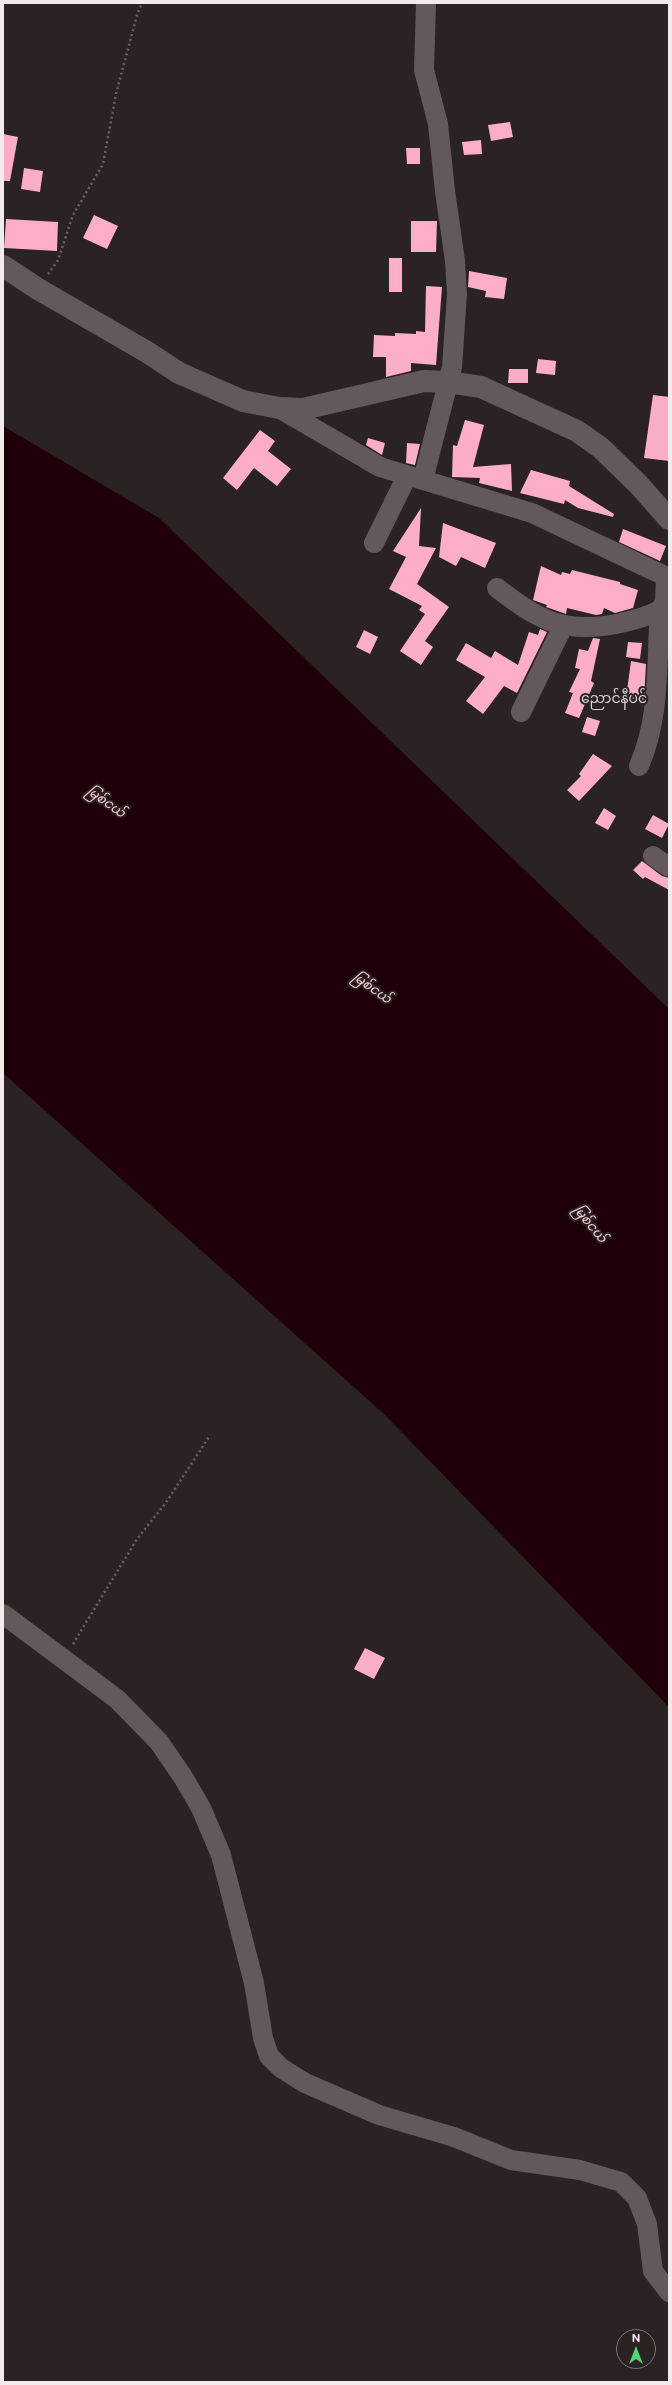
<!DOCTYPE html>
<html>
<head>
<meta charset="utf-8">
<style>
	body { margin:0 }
	#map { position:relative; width:672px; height:2385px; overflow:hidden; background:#2b2224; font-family:"Public Sans",sans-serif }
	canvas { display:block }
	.frame { position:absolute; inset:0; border:4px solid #f1ebec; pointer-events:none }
	.north { position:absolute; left:616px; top:2329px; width:40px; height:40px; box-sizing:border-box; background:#2b2224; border:1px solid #7a7274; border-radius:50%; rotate:0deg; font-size:11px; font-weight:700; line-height:16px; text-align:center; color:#f1ebec }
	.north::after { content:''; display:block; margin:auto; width:14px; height:18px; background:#53d673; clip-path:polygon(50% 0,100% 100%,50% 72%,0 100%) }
</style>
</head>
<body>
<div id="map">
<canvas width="672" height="2385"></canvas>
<div class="frame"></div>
<div class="north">N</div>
</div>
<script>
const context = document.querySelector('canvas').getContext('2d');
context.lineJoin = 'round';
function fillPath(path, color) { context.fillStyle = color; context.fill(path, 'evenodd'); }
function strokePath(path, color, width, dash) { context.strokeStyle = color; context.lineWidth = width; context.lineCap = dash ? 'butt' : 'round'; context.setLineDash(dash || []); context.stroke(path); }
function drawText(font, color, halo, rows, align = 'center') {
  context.font = font + ' "Public Sans","Noto Sans Myanmar",sans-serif'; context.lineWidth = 4; context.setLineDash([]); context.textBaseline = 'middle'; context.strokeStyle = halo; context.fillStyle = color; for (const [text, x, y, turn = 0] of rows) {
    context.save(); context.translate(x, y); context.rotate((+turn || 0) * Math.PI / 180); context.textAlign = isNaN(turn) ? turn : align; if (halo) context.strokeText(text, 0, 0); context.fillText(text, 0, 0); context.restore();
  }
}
const water = new Path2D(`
	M 3,426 L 159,518 L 669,1009 L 669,1707 L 385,1415 L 3,1073 Z`);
const building = new Path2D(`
	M 510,122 L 513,137 L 491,141 L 488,125 Z
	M 3,134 L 18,137 L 10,181 L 3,181 Z
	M 481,140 L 482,154 L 464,155 L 462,142 Z
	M 406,148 L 420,148 L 420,164 L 407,164 Z
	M 24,168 L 43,171 L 40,192 L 21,189 Z
	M 94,215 L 118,226 L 107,249 L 83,238 Z
	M 6,219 L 58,222 L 57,251 L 4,248 Z
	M 411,221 L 437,221 L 436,252 L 411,252 Z
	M 389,258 L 402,258 L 402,292 L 389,292 Z
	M 469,271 L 507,278 L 504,299 L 485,297 L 486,291 L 468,287 Z
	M 426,286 L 442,287 L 436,365 L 411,363 L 411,371 L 386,377 L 386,357 L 373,357 L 374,335 L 395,336 L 395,333 L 416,334 L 416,331 L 425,332 Z
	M 538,359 L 556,361 L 555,375 L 536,373 Z
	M 509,369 L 528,369 L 528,383 L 508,383 Z
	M 653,395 L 669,397 L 669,461 L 644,458 Z
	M 465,420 L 484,425 L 473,467 L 511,464 L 512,491 L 479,483 L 480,478 L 452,477 L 453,445 L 457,446 Z
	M 260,430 L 275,441 L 268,451 L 291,469 L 277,486 L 254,468 L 237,490 L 223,478 Z
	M 368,438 L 385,443 L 382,455 L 366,445 Z
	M 407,443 L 420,444 L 415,465 L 406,463 Z
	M 531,470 L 570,481 L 569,486 L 614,514 L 613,517 L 578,508 L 565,500 L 564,504 L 520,493 Z
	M 421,508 L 419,546 L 436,548 L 417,584 L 449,607 L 425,641 L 433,647 L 421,665 L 400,651 L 425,614 L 419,610 L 422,606 L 389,589 L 406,557 L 393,551 Z
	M 443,523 L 496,543 L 485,568 L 461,557 L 456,566 L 439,557 Z
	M 623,529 L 666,546 L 660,561 L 619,542 Z
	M 541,566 L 561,575 L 562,572 L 570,574 L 572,570 L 620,582 L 620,584 L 638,590 L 633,608 L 615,613 L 604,608 L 602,614 L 596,615 L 567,608 L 566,614 L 546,607 L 547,605 L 533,600 Z
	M 540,629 L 547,632 L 517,693 L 504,686 L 483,714 L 466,701 L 485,677 L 456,660 L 466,643 L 491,658 L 495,651 L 518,665 L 529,632 L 538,635 Z
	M 364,630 L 378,637 L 370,654 L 356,647 Z
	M 593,638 L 600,639 L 591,681 L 594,683 L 579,718 L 565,713 L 573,693 L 569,692 L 580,669 L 575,668 L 579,649 L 588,651 Z
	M 628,642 L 642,643 L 640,659 L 626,657 Z
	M 631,661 L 646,664 L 644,700 L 626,698 Z
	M 587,717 L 600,721 L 595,736 L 582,732 Z
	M 593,754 L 612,766 L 579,801 L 567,790 L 581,776 L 579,774 Z
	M 604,808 L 616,816 L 608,830 L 595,823 Z
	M 653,815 L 669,824 L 662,838 L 645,829 Z
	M 642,861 L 662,876 L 669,878 L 669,890 L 645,877 L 643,879 L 633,870 Z
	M 365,1648 L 385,1658 L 374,1679 L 354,1669 Z`);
const path = new Path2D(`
	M 48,274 L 58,260 L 73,215 L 103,164 L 116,94 L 137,15 L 142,3
	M 73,1644 L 137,1539 L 165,1504 L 209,1437`);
const minor = new Path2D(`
	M 279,408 L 380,467 L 532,513 L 669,578
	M 423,480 L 452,367 L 457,294 L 455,261 L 445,191 L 438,124 L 424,70 L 426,3
	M 374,543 L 407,476
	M 497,588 C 539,620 562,634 616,624 C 631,621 647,617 660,610
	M 521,712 L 563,626
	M 639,766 C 661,715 656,663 660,610 L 665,602 L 666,577
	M 653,856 L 669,867
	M 3,1614 L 117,1699 L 159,1742 L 183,1777 L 201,1808 L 221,1855 L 254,1983 L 263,2038 L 269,2056 L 281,2068 L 305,2083 L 379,2115 L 454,2137 L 511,2160 L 580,2170 L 621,2182 L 637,2198 L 647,2224 L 653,2271 L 669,2292`);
const tertiary = new Path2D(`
	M 3,266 L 38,289 L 147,352 L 179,373 L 243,401 L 279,408 L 303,409 L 424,381 L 448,382 L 481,387 L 577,431 L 601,448 L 638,484 L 669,519`);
const waterNames = [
	["မြစ်ငယ်",106,802,35],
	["မြစ်ငယ်",372,988,35],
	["မြစ်ငယ်",590,1224,51]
];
const quarterNames = [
	["ညောင်နီပင်",614,699]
];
fillPath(water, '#1f000a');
fillPath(building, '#fcaec7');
strokePath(path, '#6a6264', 2.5, [2, 3]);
strokePath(minor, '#63585b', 20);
strokePath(tertiary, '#63585b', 22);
drawText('italic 13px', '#ffcddc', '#2b2224', waterNames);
drawText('14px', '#dcd0d3', '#2b2224', quarterNames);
</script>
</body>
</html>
